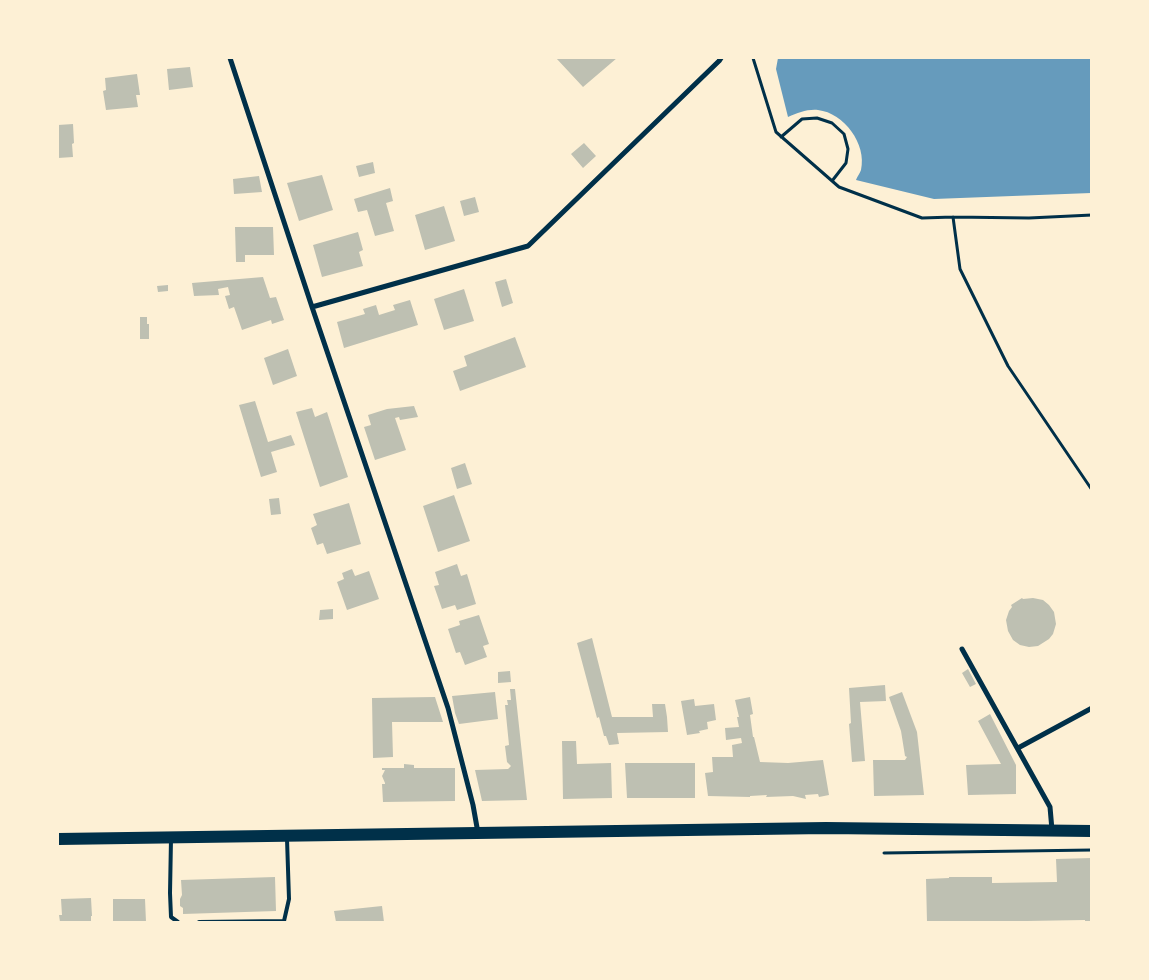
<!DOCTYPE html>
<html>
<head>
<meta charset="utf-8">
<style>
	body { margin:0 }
	#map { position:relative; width:1149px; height:980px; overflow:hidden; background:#fdf0d5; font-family:Lato,sans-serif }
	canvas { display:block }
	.frame { position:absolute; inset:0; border:59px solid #fdf0d5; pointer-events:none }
</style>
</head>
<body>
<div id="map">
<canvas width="1149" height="980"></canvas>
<div class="frame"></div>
</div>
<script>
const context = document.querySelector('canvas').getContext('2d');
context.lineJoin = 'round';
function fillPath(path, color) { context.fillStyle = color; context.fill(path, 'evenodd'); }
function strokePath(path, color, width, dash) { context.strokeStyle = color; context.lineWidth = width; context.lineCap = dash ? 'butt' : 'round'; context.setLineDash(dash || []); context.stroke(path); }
const water = new Path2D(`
	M 778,58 L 1091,58 L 1091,193 L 934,199 L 856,180 C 857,177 860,173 861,170 C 867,144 844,113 818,110 C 807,109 798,113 788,117 L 776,69 Z`);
const building = new Path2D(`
	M 556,58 L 617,58 L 583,87 Z
	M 190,67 L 193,87 L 169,90 L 167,69 Z
	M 137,74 L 140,95 L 136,95 L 138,107 L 106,110 L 103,91 L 106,90 L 105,78 Z
	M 73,124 L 74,143 L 72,144 L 73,157 L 58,158 L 58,125 Z
	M 584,143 L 596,156 L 583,168 L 571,154 Z
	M 373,162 L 375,173 L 359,177 L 356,166 Z
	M 322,175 L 333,210 L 299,221 L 287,183 Z
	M 259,176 L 262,192 L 234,194 L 233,179 Z
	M 390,188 L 393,201 L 386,203 L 394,231 L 375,236 L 367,210 L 358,212 L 354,199 Z
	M 475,197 L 479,212 L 464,216 L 460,201 Z
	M 444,206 L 455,241 L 425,250 L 415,215 Z
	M 235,227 L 273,227 L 274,255 L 245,255 L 245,262 L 236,262 Z
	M 358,232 L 363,250 L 359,252 L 363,266 L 322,277 L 313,245 Z
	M 263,277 L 270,298 L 276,297 L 284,320 L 272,324 L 271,320 L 242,330 L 234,307 L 229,309 L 225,296 L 230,295 L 228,287 L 218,289 L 219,295 L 194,296 L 192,283 Z
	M 506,279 L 513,303 L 502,307 L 495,282 Z
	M 168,285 L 168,291 L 158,292 L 157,286 Z
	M 464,289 L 474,321 L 444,330 L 434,299 Z
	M 410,300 L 418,325 L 344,348 L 337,322 L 365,314 L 363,309 L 376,305 L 379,315 L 395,310 L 393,305 Z
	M 140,317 L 147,317 L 147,324 L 149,324 L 149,339 L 140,339 Z
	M 515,337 L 526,367 L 460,391 L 453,371 L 467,366 L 464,356 Z
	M 288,349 L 297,376 L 273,385 L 264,358 Z
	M 255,401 L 268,442 L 291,435 L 295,445 L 271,452 L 277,472 L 261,477 L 239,405 Z
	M 414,406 L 418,417 L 400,420 L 399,417 L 395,418 L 406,450 L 375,460 L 364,427 L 371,425 L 368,415 L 387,409 Z
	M 312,408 L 315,417 L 327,412 L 348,477 L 320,487 L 296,412 Z
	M 465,463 L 472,484 L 457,489 L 451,468 Z
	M 454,495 L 470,541 L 438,552 L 423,506 Z
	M 279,498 L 281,514 L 271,515 L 269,499 Z
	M 349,503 L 361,544 L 327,554 L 323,543 L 317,545 L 311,528 L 317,525 L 313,514 Z
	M 457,564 L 461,576 L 467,574 L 476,604 L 457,610 L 455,605 L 442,609 L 434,586 L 439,585 L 435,572 Z
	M 352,569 L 355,576 L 369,571 L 379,599 L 347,610 L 337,582 L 344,579 L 342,573 Z
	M 1022,598 L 1023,599 L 1033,598 L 1043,600 L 1049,605 L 1054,612 L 1056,624 L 1053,634 L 1049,639 L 1038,646 L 1029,647 L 1020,645 L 1013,640 L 1008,631 L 1006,620 L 1009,611 L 1012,607 L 1011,605 Z
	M 333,609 L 333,619 L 319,620 L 320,610 Z
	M 479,615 L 489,644 L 483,646 L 487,657 L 465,665 L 460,652 L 456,653 L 448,629 L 460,625 L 459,621 Z
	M 592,638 L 612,717 L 653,717 L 652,704 L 665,704 L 667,717 L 668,732 L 617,733 L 619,744 L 609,745 L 606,736 L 604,736 L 599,717 L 597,718 L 577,643 Z
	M 968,669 L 976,684 L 970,687 L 962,673 Z
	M 510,671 L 511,682 L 498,683 L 498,672 Z
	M 885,685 L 886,701 L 860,702 L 865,761 L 852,762 L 849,724 L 851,723 L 849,688 Z
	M 510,689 L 515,689 L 527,800 L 482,801 L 475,770 L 508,769 L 511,766 L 507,762 L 505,746 L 509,745 L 505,705 L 508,705 L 507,700 L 511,700 Z
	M 495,692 L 498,719 L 459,724 L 455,713 L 452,696 Z
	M 902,692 L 917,732 L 924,795 L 874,796 L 873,760 L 905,760 L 907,757 L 905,756 L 901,731 L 889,697 Z
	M 435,697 L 443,722 L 392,722 L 393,757 L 373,758 L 372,698 Z
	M 750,697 L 753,714 L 750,715 L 753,737 L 754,737 L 760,762 L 788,763 L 823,760 L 829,795 L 819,797 L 818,794 L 805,795 L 806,799 L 793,796 L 766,797 L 767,795 L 750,796 L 750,797 L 708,796 L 705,773 L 713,772 L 712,757 L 733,757 L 732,745 L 742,743 L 741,738 L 726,740 L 725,728 L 739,727 L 737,717 L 739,717 L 735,700 Z
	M 694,699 L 695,706 L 714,704 L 716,720 L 707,722 L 708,729 L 699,731 L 700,733 L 687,735 L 681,701 Z
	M 990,714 L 1016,765 L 1016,794 L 968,795 L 966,765 L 1001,764 L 978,721 Z
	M 562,741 L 576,741 L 577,764 L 611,763 L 612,798 L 563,799 Z
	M 625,763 L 695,763 L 695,798 L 627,798 Z
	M 404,764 L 414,765 L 414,768 L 455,768 L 455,801 L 383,802 L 382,784 L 385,784 L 385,783 L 382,776 L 385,770 L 382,770 L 382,768 L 404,768 Z
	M 1092,858 L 1092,922 L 1085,922 L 1085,920 L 1027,921 L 1027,922 L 1016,922 L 1016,921 L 1005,921 L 1005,922 L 927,922 L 926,879 L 949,878 L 949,877 L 992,877 L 992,883 L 1057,882 L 1056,859 Z
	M 275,877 L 276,911 L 183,914 L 183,908 L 180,906 L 180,899 L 182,895 L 181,880 Z
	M 91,898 L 92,916 L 91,916 L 91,922 L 60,922 L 59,915 L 62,915 L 61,899 Z
	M 113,899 L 145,899 L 146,922 L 113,922 Z
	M 382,906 L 384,922 L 336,922 L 334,911 Z`);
const path = new Path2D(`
	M 753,58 L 776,132 L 839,187 L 922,218 L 953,217 L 1029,218 L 1092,215
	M 781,137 L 802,119 L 817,118 L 832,123 L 844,134 L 848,149 L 846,163 L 832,181
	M 953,217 L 960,269 L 1008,366 L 1092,490
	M 884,853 L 1092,850`);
const service = new Path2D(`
	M 171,839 L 170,893 L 171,917 L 178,922
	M 199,922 L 284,921 L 289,899 L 287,839`);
const minor = new Path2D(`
	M 230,58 L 312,307 L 448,708 L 473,805 L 478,833
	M 312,307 L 528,246 L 719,61 L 721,58
	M 962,649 L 1050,807 L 1052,830
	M 1018,748 L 1092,708`);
const primary = new Path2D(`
	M 58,839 L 826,828 L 1092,831`);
fillPath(water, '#669bbc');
fillPath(building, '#bec0b2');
strokePath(path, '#003049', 3);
strokePath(service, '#003049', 4);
strokePath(minor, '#003049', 5);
strokePath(primary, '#003049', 12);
</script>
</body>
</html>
